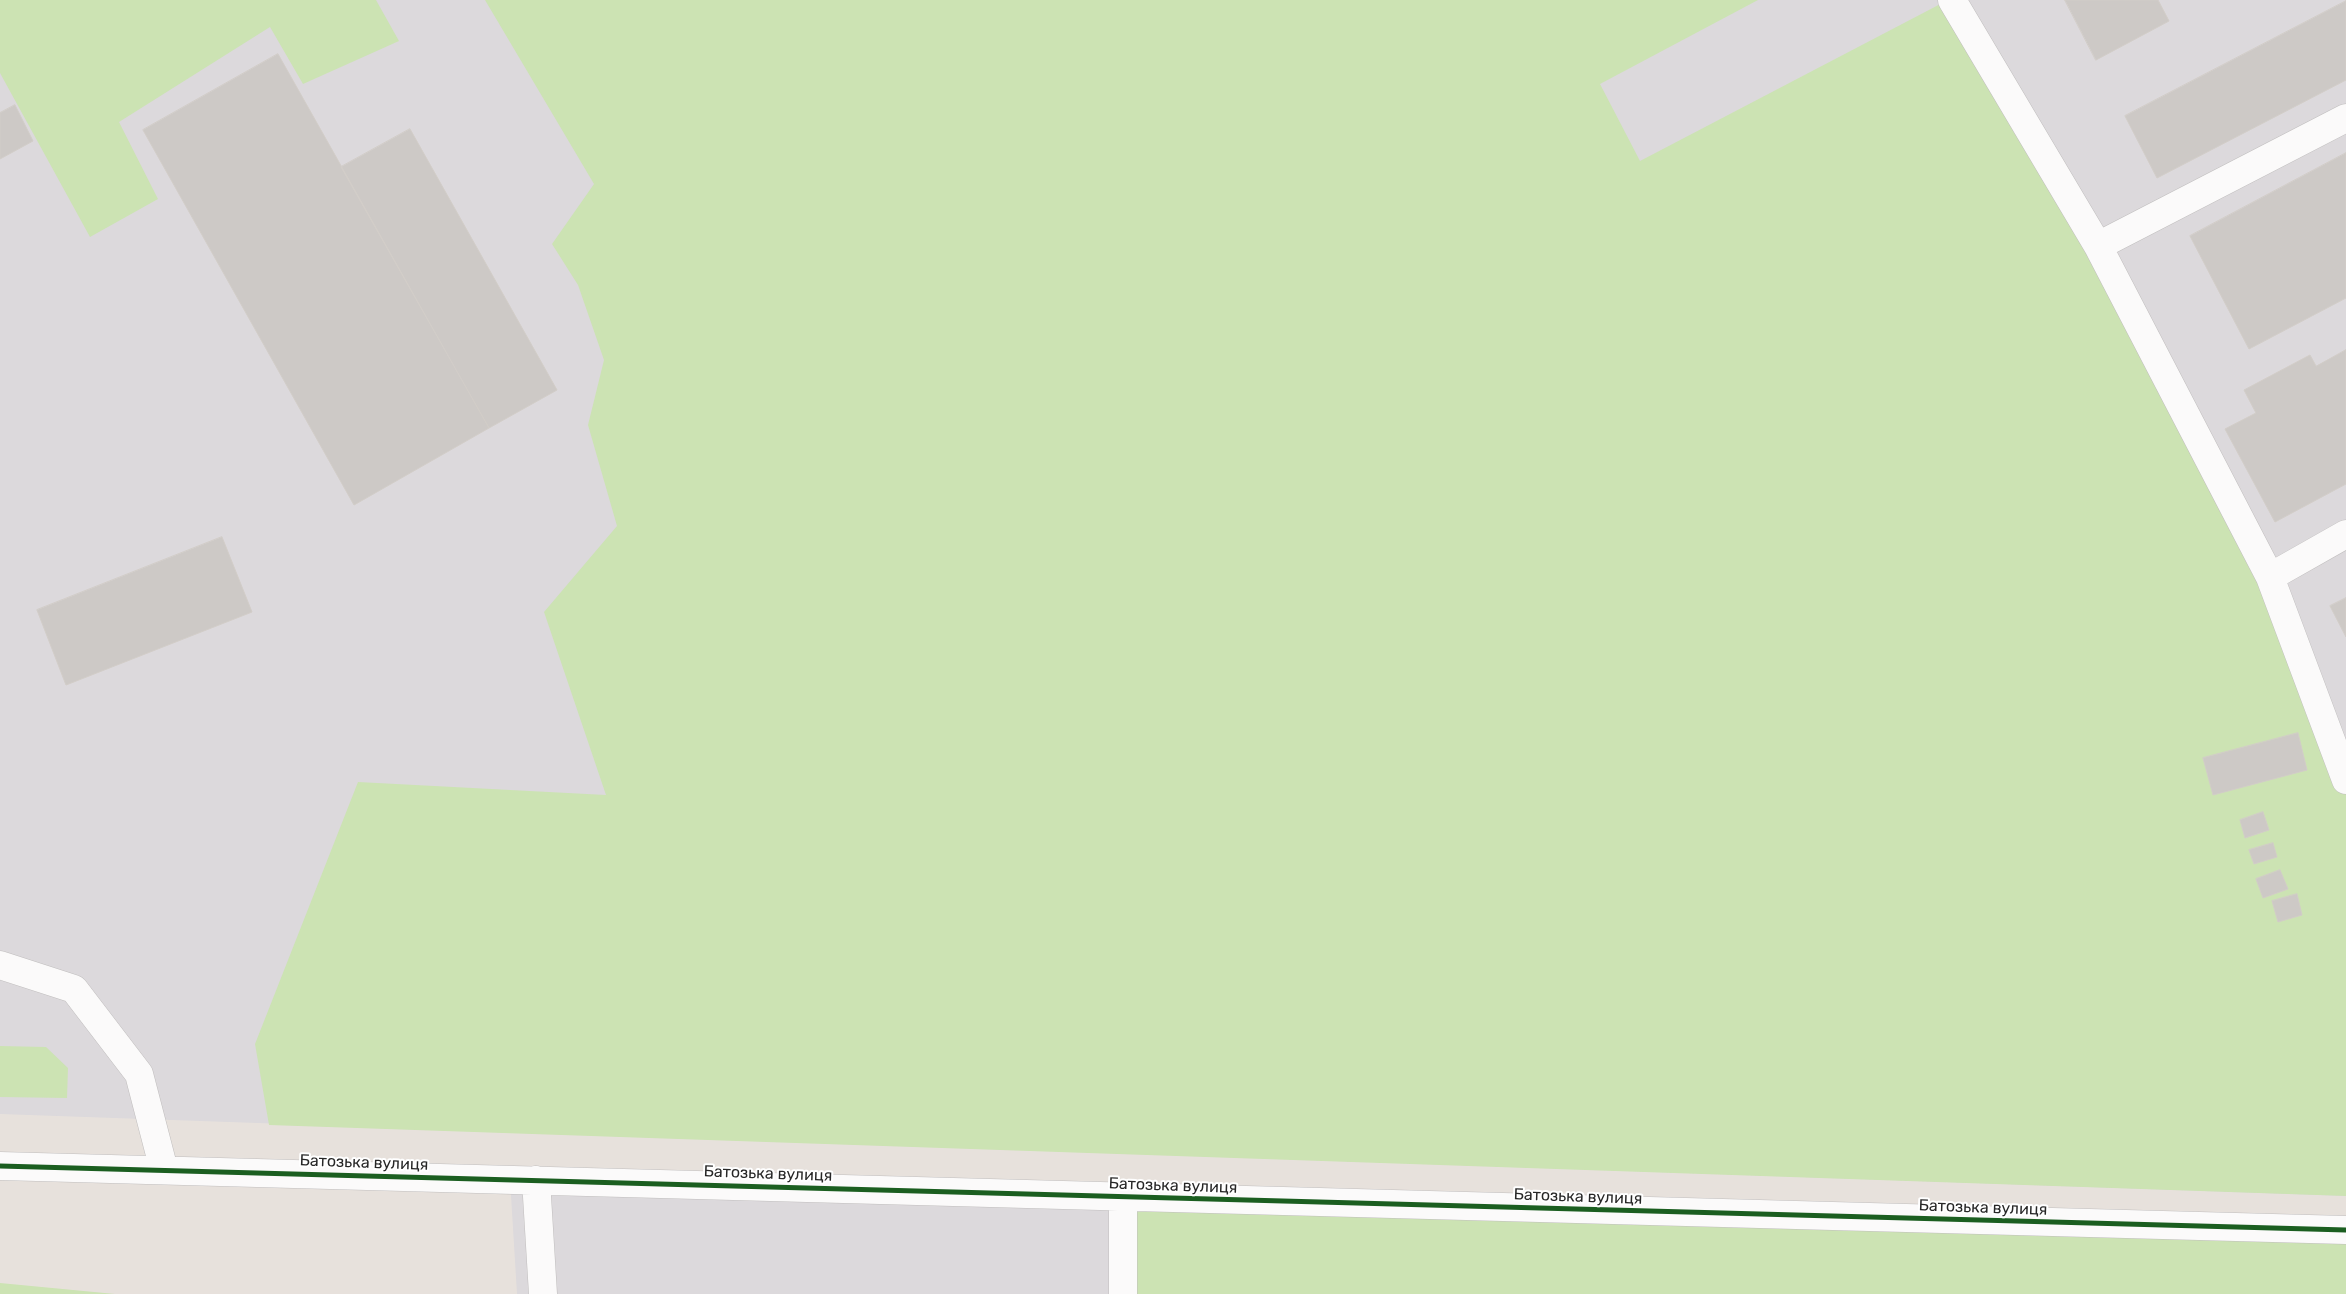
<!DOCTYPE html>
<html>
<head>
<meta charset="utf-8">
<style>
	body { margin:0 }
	canvas { display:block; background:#e7e1dc }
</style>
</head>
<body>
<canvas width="2346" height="1294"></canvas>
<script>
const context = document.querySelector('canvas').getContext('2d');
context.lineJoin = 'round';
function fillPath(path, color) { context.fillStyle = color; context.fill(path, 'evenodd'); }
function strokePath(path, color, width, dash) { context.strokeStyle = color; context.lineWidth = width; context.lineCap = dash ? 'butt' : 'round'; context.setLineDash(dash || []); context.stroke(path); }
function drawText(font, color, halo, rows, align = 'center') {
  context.font = font + ' Rubik,sans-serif'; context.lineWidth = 4; context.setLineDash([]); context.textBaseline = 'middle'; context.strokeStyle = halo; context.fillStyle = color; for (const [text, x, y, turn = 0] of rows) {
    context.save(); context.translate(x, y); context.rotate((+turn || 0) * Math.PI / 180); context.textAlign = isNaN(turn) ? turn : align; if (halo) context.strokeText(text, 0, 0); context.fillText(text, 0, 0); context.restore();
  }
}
const industrial = new Path2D(`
	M 0,0 L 2346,0 L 2346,1196 L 0,1114 Z
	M 510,1179 L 1123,1197 L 1123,1294 L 517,1294 Z`);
const green = new Path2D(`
	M 0,0 L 376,0 L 399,41 L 303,84 L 270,27 L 119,122 L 158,199 L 90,237 L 0,73 Z
	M 485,0 L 1758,0 L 1600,84 L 1640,161 L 1948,0 L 2270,577 L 2346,780 L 2346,1196 L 269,1125 L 255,1044 L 358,782 L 606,795 L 544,612 L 617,526 L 588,425 L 604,360 L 578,285 L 552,244 L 594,184 Z
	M 0,1046 L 46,1047 L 68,1068 L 67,1098 L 0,1097 Z
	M 1123,1197 L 2346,1231 L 2346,1294 L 1123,1294 Z
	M 0,1283 L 115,1294 L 0,1294 Z`);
const building = new Path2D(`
	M 2065,0 L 2158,0 L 2169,21 L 2096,60 Z
	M 2346,1 L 2346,80 L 2157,178 L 2125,116 Z
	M 278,54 L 489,428 L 354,505 L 143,130 Z
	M 15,105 L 33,141 L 0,159 L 0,113 Z
	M 410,129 L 557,390 L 489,428 L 341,167 Z
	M 2346,153 L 2346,298 L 2249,349 L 2190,236 Z
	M 2346,350 L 2346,484 L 2275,522 L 2225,429 L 2256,413 L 2244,390 L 2310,355 L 2316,366 Z
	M 222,537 L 252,612 L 66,685 L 37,610 Z
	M 2346,598 L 2346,637 L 2330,606 Z
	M 2298,733 L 2307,770 L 2213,795 L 2203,758 Z
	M 2263,812 L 2269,830 L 2245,838 L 2240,820 Z
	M 2273,843 L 2277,857 L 2254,864 L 2249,850 Z
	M 2280,870 L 2288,889 L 2263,898 L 2256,879 Z
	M 2297,894 L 2302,915 L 2278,922 L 2272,901 Z`);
const minor = new Path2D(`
	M 1952,0 L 2098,246 L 2270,577 L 2346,780
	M 2098,246 L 2346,118
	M 2270,577 L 2346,534
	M 0,965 L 74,989 L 139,1074 L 164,1170
	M 0,1166 L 2346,1230
	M 536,1180 L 543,1294
	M 1123,1294 L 1123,1197`);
const cycleway = new Path2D(`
	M 0,1166 L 2346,1230`);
const streetNames = [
	["Батозька вулиця",364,1163,2],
	["Батозька вулиця",768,1174,2],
	["Батозька вулиця",1173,1186,2],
	["Батозька вулиця",1578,1197,2],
	["Батозька вулиця",1983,1208,2]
];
fillPath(industrial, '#dcd9dc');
fillPath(green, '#cce3b3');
fillPath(building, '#cdc9c6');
strokePath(building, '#d2cdc8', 1);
strokePath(minor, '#c0bebe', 29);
strokePath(minor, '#fbfafa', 28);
strokePath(cycleway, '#1b5e20', 5);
drawText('16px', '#272727', '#fff', streetNames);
</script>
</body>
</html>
